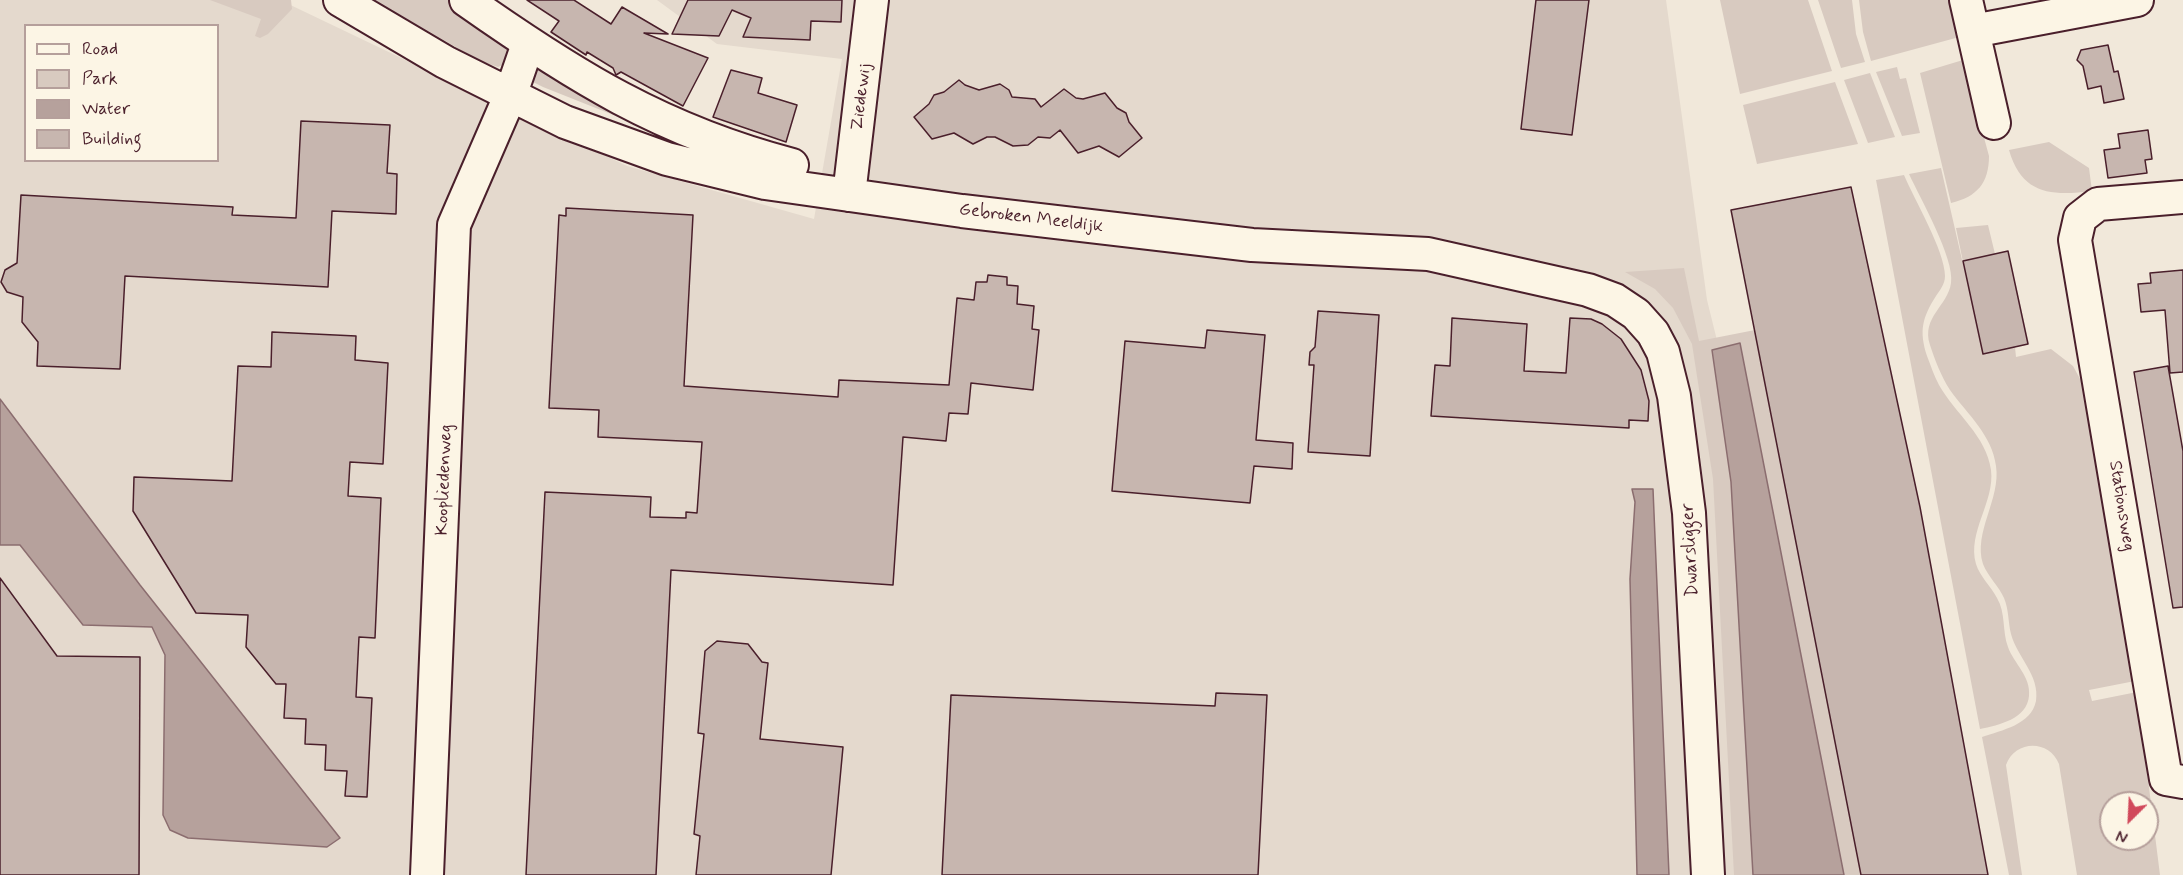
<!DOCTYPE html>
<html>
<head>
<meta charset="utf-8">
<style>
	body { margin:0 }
	#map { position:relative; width:2183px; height:875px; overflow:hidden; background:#f1e8da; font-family:Mynerve,sans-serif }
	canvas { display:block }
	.legend { position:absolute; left:24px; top:24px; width:195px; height:138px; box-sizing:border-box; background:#fcf5e5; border:2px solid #b59f9b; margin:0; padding:8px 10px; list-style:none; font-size:18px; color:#4a1f2b }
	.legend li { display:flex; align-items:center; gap:12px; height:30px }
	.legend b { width:30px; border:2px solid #b59f9b }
	.north { position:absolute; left:2099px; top:791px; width:60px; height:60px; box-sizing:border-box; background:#fcf5e5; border:2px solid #b59f9b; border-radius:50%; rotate:204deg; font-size:16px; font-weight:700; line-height:24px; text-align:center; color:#4a1f2b }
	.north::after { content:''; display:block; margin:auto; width:21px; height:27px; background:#d1495b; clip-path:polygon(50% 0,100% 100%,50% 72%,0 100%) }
</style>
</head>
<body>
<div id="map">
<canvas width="2183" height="875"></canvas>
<ul class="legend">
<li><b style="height:8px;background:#fcf5e5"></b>Road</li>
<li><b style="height:16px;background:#d8cac0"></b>Park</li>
<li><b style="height:16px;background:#b6a19c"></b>Water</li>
<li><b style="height:16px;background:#c7b6af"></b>Building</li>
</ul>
<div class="north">N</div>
</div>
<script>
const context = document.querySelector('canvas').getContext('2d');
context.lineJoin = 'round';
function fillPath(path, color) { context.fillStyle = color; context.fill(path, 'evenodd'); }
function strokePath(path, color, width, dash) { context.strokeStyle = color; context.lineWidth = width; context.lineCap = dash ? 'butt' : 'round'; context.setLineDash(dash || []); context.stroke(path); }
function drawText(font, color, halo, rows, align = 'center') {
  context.font = font + ' Mynerve,sans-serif'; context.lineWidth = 4.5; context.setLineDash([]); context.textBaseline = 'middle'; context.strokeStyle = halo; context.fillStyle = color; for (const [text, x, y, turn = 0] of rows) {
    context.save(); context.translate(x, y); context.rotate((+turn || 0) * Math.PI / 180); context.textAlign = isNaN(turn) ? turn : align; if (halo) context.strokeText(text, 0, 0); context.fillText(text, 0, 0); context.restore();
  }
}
const built = new Path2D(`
	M 0,0 L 280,0 L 627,166 L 814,219 L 842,59 L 717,44 L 657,0 L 1666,0 L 1707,300 L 1756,498 L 1772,875 L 0,875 ZM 26,26 L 218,26 L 218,160 L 26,160 Z`);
const green = new Path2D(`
	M 210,0 L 291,0 L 292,9 L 268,34 L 260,38 L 255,36 L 261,19 Z
	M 374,0 L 448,0 L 513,48 L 507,63 L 498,67 L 480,61 Z
	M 1720,0 L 1808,0 L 1832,71 L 1740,94 Z
	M 1818,0 L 1852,0 L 1856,34 L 1865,62 L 1841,68 Z
	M 1859,0 L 1954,0 L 1963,36 L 1871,61 L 1863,32 Z
	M 1963,60 L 1989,156 C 1989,183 1977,197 1951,203 L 1920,73 Z
	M 536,61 L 729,151 L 636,124 L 543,87 L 529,80 Z
	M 1897,67 L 1900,79 L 1906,78 L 1920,133 L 1902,136 L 1876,72 Z
	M 1870,73 L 1895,137 L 1868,143 L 1844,80 Z
	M 1835,82 L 1858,144 L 1757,164 L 1743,105 Z
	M 2049,142 L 2089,168 L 2092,191 C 2052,196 2022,195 2009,150 Z
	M 1941,168 L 1968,286 L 1956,228 L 1988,225 L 1995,254 L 2011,272 L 2016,285 L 2029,344 L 2015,347 L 2016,357 L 2051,349 L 2073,366 L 2085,388 L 2135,681 L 2089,690 L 2092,701 L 2137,692 L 2160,875 L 2077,875 L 2059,764 C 2049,739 2015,740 2006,765 L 2022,875 L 2009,875 L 1982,737 C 2002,730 2031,725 2036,701 C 2040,675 2017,657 2011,634 C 2008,622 2009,610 2004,598 C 1999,586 1988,577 1983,564 C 1973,532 2001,499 1996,466 C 1992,435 1968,415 1950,390 C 1941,376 1935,360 1930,345 C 1921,317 1948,306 1951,283 C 1955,259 1920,198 1909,174 ZM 2111,803 L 2147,803 L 2147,839 L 2111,839 Z
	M 1904,175 C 1914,199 1945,251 1945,276 C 1945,284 1940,290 1936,296 C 1922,318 1919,331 1927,356 C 1931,366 1934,376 1939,385 C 1956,415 1986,435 1991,470 C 1995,502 1967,532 1976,564 C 1980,577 1991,586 1997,598 C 2006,613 2002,631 2008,647 C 2014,664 2031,676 2029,696 C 2027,719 1999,725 1980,729 L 1876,180 Z
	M 1684,268 L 1699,341 L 1755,330 L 1861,875 L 1844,875 L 1740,343 L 1712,350 L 1731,482 L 1753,875 L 1734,875 L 1713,479 L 1692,344 L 1673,308 L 1655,289 L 1625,272 Z`);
const water = new Path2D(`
	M 1740,343 L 1844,875 L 1753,875 L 1731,482 L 1712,350 Z
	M 0,399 L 140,585 L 340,838 L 327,847 L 188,838 L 170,830 L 163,815 L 165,655 L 152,627 L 83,625 L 20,545 L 0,545 Z
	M 1632,489 L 1653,489 L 1669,875 L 1637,875 L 1630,579 L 1635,502 Z`);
const building = new Path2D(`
	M 527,0 L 574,0 L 611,24 L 622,7 L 668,34 L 644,33 L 708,58 L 683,106 L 621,72 L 616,75 L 613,68 L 587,52 L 586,55 L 551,32 L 559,21 Z
	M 688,0 L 842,0 L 841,22 L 811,21 L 810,40 L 743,37 L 751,18 L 732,10 L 719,36 L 672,34 Z
	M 1536,0 L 1589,0 L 1572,135 L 1521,129 Z
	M 2108,45 L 2114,72 L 2118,71 L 2124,99 L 2104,103 L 2101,86 L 2088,89 L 2083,66 L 2077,60 L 2081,50 Z
	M 731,70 L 762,78 L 758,93 L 797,105 L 786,142 L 713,117 Z
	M 959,80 L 965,85 L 979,90 L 1000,84 L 1009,90 L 1012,97 L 1035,99 L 1041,107 L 1064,89 L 1076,98 L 1083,99 L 1105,93 L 1117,108 L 1126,113 L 1129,122 L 1142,138 L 1119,157 L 1099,146 L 1078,153 L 1060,130 L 1050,138 L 1038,137 L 1028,145 L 1013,146 L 995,137 L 987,137 L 973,144 L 954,133 L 932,139 L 914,117 L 929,104 L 934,95 L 944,92 Z
	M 301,121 L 390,125 L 387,173 L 397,174 L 396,214 L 332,211 L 328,287 L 125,276 L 120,369 L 37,366 L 38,342 L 22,322 L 23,297 L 7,292 L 1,282 L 5,270 L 17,263 L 21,195 L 233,207 L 232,215 L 296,218 Z
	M 2148,130 L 2152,159 L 2145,160 L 2147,173 L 2108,178 L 2104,150 L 2120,148 L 2118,134 Z
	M 1851,187 L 1920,507 L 1988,875 L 1861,875 L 1731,210 Z
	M 566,208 L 693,215 L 684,386 L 838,397 L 839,380 L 949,385 L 957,298 L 974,300 L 976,282 L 987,282 L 988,275 L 1007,277 L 1007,285 L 1018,286 L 1017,304 L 1034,306 L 1032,329 L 1039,330 L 1033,390 L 971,383 L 968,414 L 949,413 L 946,441 L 903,437 L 893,585 L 671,570 L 656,875 L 526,875 L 545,492 L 651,497 L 650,517 L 686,518 L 686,512 L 697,513 L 702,442 L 598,437 L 599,410 L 549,408 L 559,215 L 566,216 Z
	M 2008,251 L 2028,344 L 1983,354 L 1963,261 Z
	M 2183,270 L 2183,372 L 2170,373 L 2165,310 L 2141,312 L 2138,284 L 2151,283 L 2150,273 Z
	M 1318,311 L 1379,315 L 1370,456 L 1308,452 L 1314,365 L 1309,365 L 1310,352 L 1315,347 Z
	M 1452,318 L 1527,324 L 1524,371 L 1566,373 L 1570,318 L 1591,319 L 1602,324 L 1621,339 L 1641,370 L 1649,401 L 1648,421 L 1629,420 L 1629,428 L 1431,416 L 1435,365 L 1450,366 Z
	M 1207,330 L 1265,335 L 1256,440 L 1293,443 L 1292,469 L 1254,466 L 1250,503 L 1112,491 L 1125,341 L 1205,348 Z
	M 272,332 L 356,336 L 355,360 L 388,363 L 383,464 L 350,462 L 348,496 L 381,498 L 375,638 L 359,637 L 356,697 L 372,698 L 367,797 L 345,796 L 347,771 L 325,770 L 326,745 L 305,744 L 306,719 L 284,718 L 286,684 L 276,684 L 246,647 L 248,615 L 196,613 L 133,511 L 134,477 L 232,481 L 238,366 L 271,367 Z
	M 2168,366 L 2183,451 L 2183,607 L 2173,608 L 2134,372 Z
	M 0,578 L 57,656 L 140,657 L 139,875 L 0,875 Z
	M 717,641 L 748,644 L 762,662 L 768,663 L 760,739 L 843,747 L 831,875 L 696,875 L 700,836 L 694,834 L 704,734 L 698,733 L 705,651 Z
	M 1216,693 L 1267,695 L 1258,875 L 942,875 L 951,695 L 1215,706 Z`);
const minor = new Path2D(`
	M 340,0 L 445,62 L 565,122 L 667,159 L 765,183 L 962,211 L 1252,245 L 1428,254 L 1588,290 L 1615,300 L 1636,314 L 1653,333 L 1663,352 L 1674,396 L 1689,513 L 1708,875
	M 466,0 C 574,76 662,131 792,165
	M 1966,0 L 1994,123
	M 1973,31 L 2137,0
	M 849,195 L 872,0
	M 2183,197 L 2098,204 L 2080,218 L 2075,240 L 2166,779 L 2183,782
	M 427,875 L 454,225 L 510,96 L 528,44`);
const streetNames = [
	["Ziedewij",862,97,-83],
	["Gebroken Meeldijk",1031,219,7],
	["Koopliedenweg",445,480,-88],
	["Stationsweg",2121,506,81],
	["Dwarsligger",1691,550,-93]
];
fillPath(built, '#e4d9cd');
fillPath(green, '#d8cac0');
fillPath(water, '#b6a19c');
strokePath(water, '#8b6d6f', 1.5);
fillPath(building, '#c7b6af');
strokePath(building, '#4a1f2b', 1.5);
strokePath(minor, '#4a1f2b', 36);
strokePath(minor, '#fcf5e5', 32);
drawText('18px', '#4a1f2b', '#fcf5e5', streetNames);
</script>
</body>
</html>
